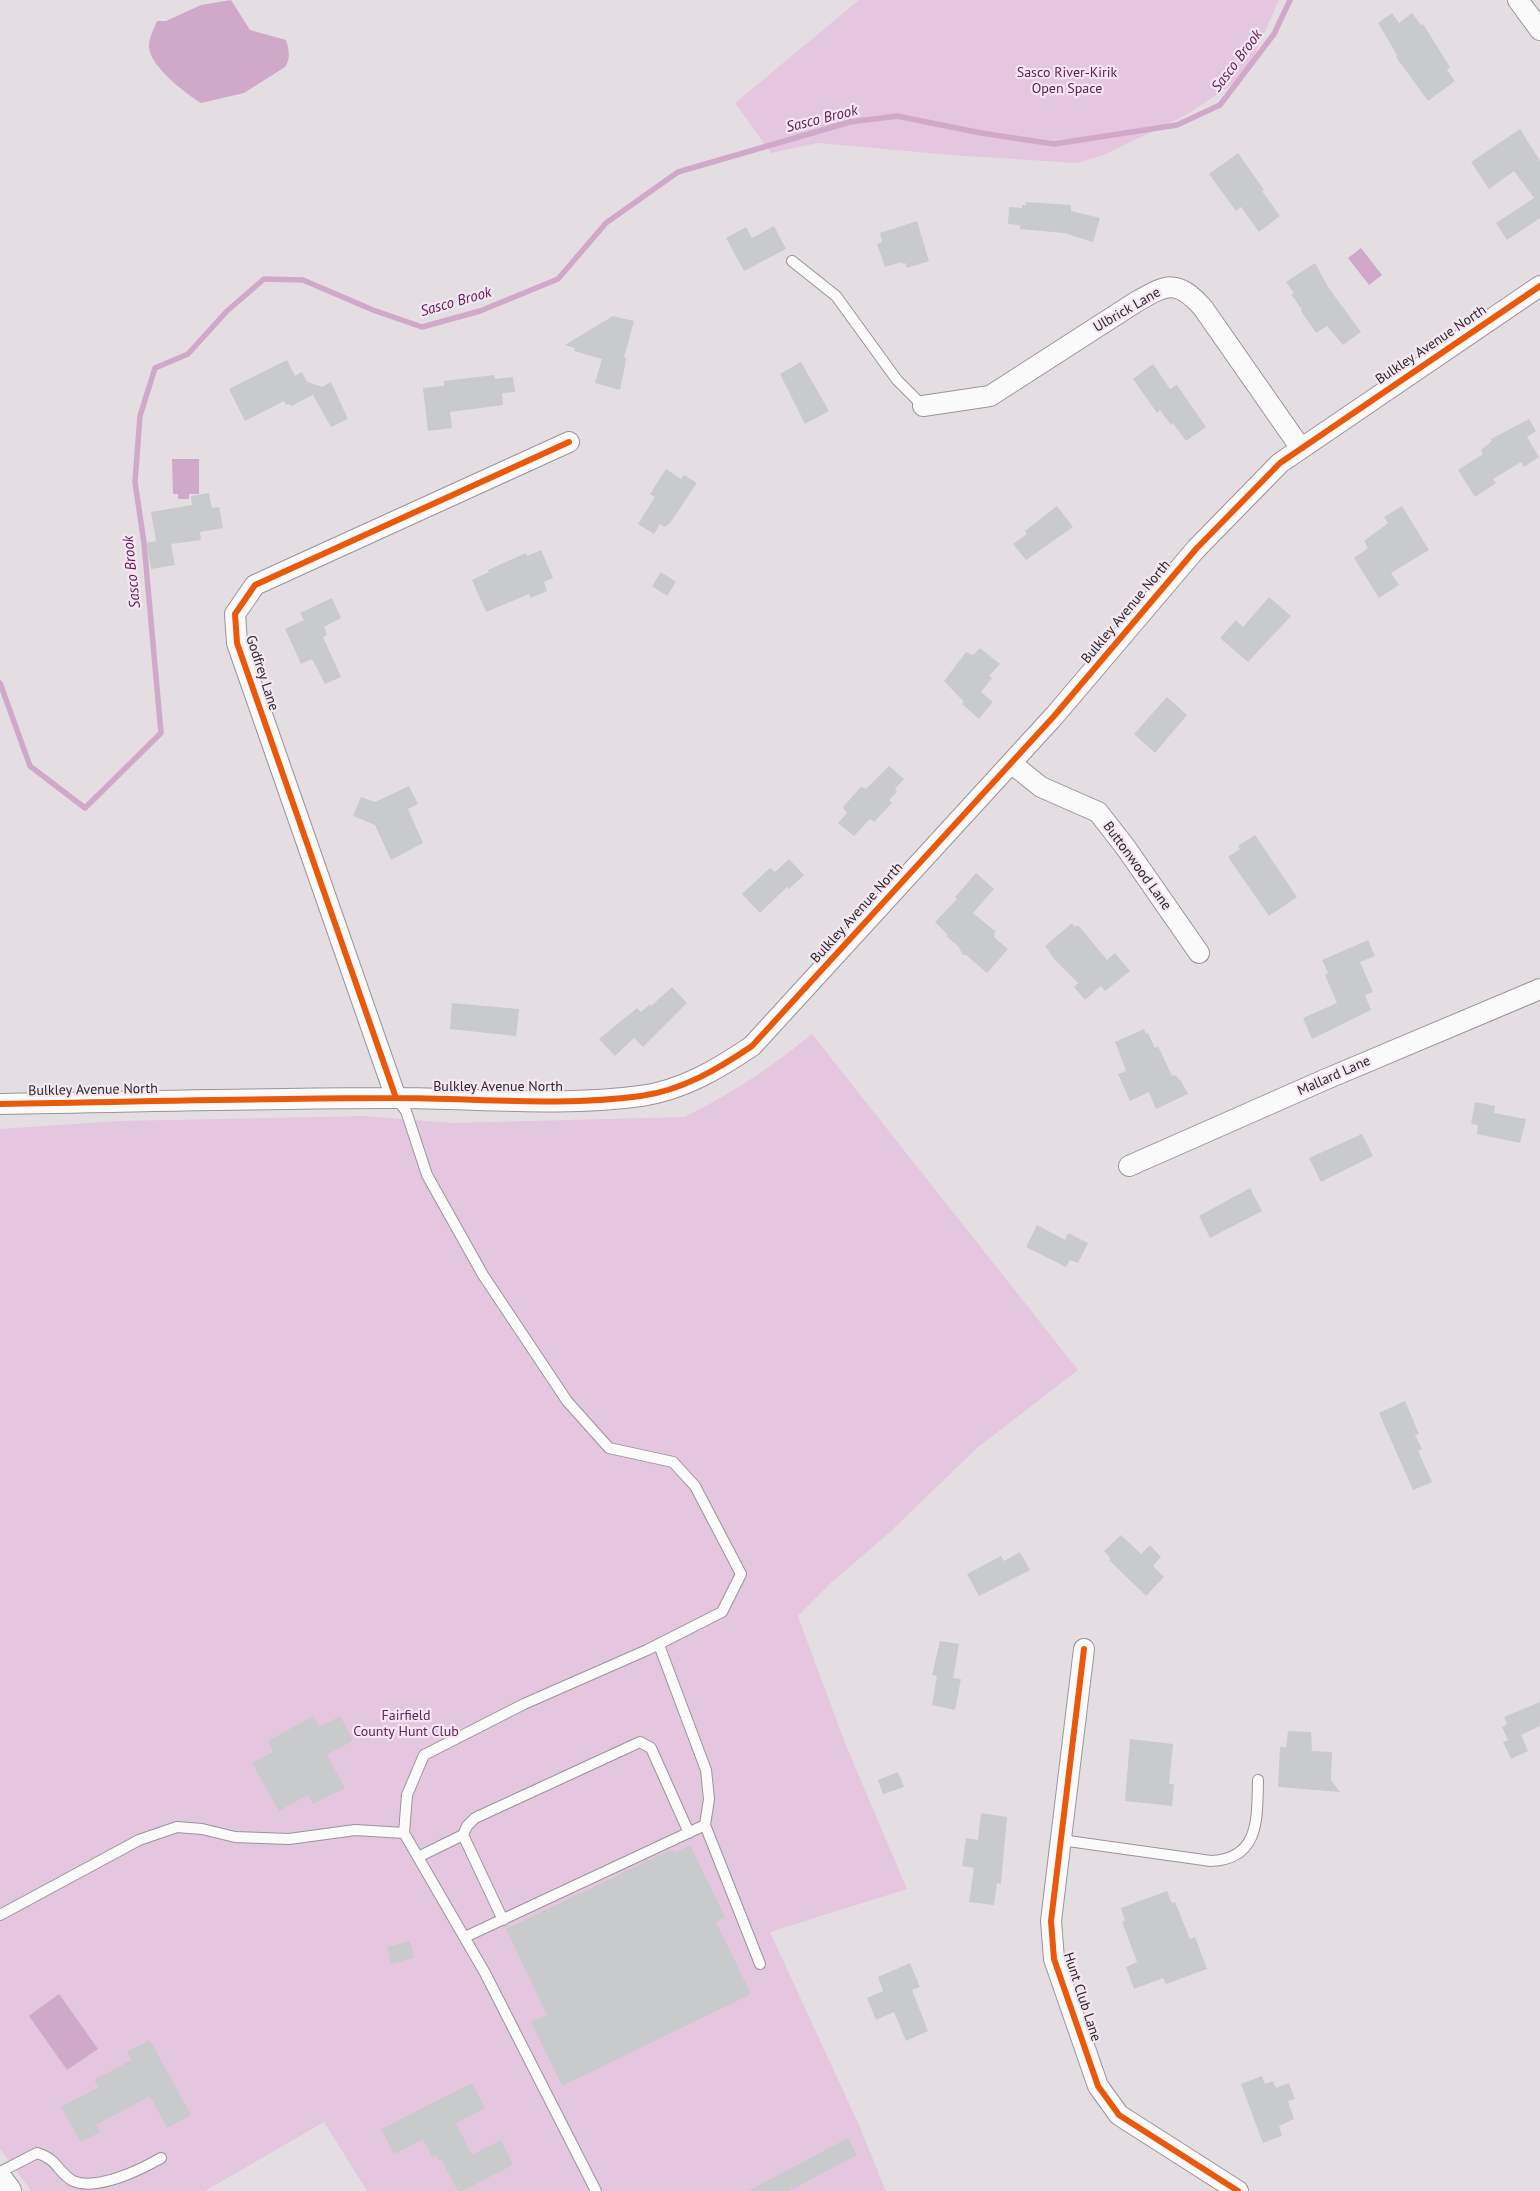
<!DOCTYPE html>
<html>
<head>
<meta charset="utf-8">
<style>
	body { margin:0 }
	canvas { display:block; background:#e4dee3 }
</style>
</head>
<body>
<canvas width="1540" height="2191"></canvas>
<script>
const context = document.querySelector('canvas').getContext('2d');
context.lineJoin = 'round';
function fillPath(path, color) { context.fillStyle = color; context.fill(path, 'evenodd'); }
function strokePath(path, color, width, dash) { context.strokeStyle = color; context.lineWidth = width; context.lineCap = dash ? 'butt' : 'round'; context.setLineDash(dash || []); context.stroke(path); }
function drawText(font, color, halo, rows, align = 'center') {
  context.font = font + ' "PT Sans",sans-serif'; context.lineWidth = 4.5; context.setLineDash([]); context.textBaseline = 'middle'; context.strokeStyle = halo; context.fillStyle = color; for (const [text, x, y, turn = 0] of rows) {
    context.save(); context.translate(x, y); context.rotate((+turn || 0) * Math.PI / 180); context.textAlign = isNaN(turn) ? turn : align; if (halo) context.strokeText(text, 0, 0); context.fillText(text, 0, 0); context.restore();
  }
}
const green = new Path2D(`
	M 859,0 L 1279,0 L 1254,56 L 1238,81 L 1184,116 L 1104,155 L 1076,163 L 951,155 L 818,143 L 771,153 L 735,103 Z
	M 812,1034 L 1078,1370 L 977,1448 L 890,1532 L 831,1583 L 798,1616 L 845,1743 L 907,1889 L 770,1932 L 859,2125 L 886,2191 L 367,2191 L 324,2122 L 205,2191 L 31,2191 L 0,2149 L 0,1129 L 118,1121 L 365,1116 L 452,1123 L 684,1117 C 730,1095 773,1066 812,1034 Z`);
const water = new Path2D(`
	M 231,0 L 250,30 L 286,40 C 289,49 291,59 285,67 L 244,93 L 201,103 C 185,93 152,68 149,48 C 148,39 154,29 157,21 L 166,21 L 201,5 Z
	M 1361,248 L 1382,275 L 1369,285 L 1348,258 Z
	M 172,459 L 199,459 L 199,494 L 189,494 L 189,499 L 178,499 L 178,494 L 173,494 Z
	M 59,1994 L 98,2049 L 67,2070 L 29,2016 Z`);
const stream = new Path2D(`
	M 0,683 L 30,766 L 85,808 L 161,733 L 144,543 L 135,482 L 140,416 L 155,368 L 188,354 L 227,311 L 264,279 L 303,280 L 373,310 L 422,327 L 480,311 L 558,279 L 606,223 L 678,172 L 850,122 L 897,116 L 981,133 L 1054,144 L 1177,125 L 1220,105 L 1274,34 L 1290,0`);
const building = new Path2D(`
	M 1392,13 L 1399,23 L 1412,13 L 1421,25 L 1423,24 L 1450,67 L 1447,70 L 1455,81 L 1428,101 L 1396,57 L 1397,55 L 1378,23 Z
	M 1520,129 L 1540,161 L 1540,218 L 1507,240 L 1496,223 L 1534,198 L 1514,171 L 1489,189 L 1471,162 Z
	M 1238,153 L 1264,190 L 1262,191 L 1280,216 L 1259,232 L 1241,207 L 1236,211 L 1209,174 Z
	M 1026,202 L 1071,205 L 1071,211 L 1100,218 L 1093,242 L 1064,233 L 1020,229 L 1020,225 L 1008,224 L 1009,207 L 1022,208 L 1022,205 L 1026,205 Z
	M 917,221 L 929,261 L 907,268 L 905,263 L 902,264 L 901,262 L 885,267 L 877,244 L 882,242 L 880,233 Z
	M 774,226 L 786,249 L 744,271 L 726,238 L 746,227 L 752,238 Z
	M 1315,263 L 1328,287 L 1361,332 L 1343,345 L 1327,326 L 1316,333 L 1301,311 L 1302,310 L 1291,294 L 1294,293 L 1286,282 Z
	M 613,316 L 634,321 L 624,357 L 626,358 L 625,366 L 620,390 L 595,383 L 602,359 L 574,351 L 575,348 L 565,345 Z
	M 287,360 L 295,376 L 302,372 L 307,382 L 322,387 L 331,382 L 348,419 L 331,427 L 313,395 L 291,406 L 290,404 L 286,405 L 284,401 L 245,421 L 229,389 Z
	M 801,362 L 829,411 L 805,424 L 780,374 Z
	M 1153,364 L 1170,389 L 1177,385 L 1206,427 L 1186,441 L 1173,423 L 1171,425 L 1160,410 L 1157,413 L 1133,379 Z
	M 494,375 L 495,379 L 513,377 L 515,392 L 502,393 L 503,405 L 450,412 L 452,428 L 428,431 L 423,388 L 444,386 L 444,381 Z
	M 1529,419 L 1536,431 L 1527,437 L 1539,457 L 1524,467 L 1521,462 L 1493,479 L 1496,483 L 1475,497 L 1458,470 L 1483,454 L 1481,450 L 1492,441 L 1491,439 Z
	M 666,469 L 681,479 L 684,475 L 697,483 L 670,523 L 665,527 L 660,524 L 654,534 L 638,524 L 655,497 L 650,494 Z
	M 209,493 L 212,508 L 219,507 L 223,528 L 200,532 L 201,540 L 171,544 L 175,565 L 151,569 L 146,543 L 156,541 L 151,512 L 192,505 L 191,496 Z
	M 1057,506 L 1073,527 L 1026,560 L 1013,544 L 1027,534 L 1025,531 Z
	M 1402,506 L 1429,550 L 1391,573 L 1399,585 L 1379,598 L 1354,558 L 1368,548 L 1364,541 L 1388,523 L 1384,517 Z
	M 541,550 L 553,578 L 544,582 L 547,591 L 531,598 L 529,594 L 486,612 L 472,580 L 489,572 L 488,570 L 526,553 L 527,556 Z
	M 661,572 L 676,582 L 667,596 L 652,586 Z
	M 1269,597 L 1291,616 L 1248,662 L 1220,638 L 1236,620 L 1243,627 Z
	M 332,598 L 341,618 L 324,627 L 327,635 L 323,637 L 341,677 L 325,684 L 312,659 L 301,664 L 285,629 L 304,620 L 300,613 Z
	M 980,648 L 1000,664 L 989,676 L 992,678 L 981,692 L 993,702 L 979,719 L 962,704 L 964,702 L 944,681 L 966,652 L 973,655 Z
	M 1167,697 L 1187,715 L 1155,753 L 1134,734 Z
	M 889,766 L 904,779 L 895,789 L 897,792 L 889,800 L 892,803 L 874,822 L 870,819 L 854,836 L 838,823 L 847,813 L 843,807 L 861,787 L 866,789 Z
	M 409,786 L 418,804 L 408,809 L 423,843 L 391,860 L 375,825 L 353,816 L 361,797 L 375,802 Z
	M 1255,835 L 1297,897 L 1269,916 L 1228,857 L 1240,849 L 1238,846 Z
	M 789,859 L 804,875 L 789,889 L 787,887 L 760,913 L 742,894 L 770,868 L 775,872 Z
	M 976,873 L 994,889 L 973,913 L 995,931 L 994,937 L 1008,949 L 987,973 L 966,955 L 963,955 L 958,946 L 946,936 L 948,935 L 935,922 L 957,899 L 955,897 Z
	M 1072,923 L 1075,927 L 1078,925 L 1107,960 L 1115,953 L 1130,971 L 1105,991 L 1101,986 L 1085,1000 L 1074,987 L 1078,983 L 1055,960 L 1045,946 Z
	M 1368,940 L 1375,956 L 1360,962 L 1373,992 L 1365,995 L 1371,1010 L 1312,1039 L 1303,1018 L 1337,1003 L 1325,975 L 1328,973 L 1322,960 Z
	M 672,987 L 687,1003 L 643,1047 L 634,1038 L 615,1056 L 599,1039 L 637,1008 L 641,1012 L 650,1004 L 651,1006 Z
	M 452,1003 L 519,1009 L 516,1036 L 450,1029 Z
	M 1144,1029 L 1146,1034 L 1148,1033 L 1155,1048 L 1158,1046 L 1172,1076 L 1176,1075 L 1179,1080 L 1180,1079 L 1188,1094 L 1156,1109 L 1149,1092 L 1130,1101 L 1118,1074 L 1126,1071 L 1115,1042 Z
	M 1475,1102 L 1495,1106 L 1494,1113 L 1526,1119 L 1520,1143 L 1477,1134 L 1478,1125 L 1471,1124 Z
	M 1362,1134 L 1373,1156 L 1321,1182 L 1309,1158 Z
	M 1250,1188 L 1262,1211 L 1210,1238 L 1199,1216 Z
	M 1037,1225 L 1065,1240 L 1068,1233 L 1088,1243 L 1078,1263 L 1070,1260 L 1066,1267 L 1026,1247 Z
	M 1405,1401 L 1419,1434 L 1415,1435 L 1422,1449 L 1418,1451 L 1432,1482 L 1413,1490 L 1379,1413 Z
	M 1121,1535 L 1141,1554 L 1150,1545 L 1161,1557 L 1153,1566 L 1164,1577 L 1146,1596 L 1109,1560 L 1111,1559 L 1104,1551 Z
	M 1020,1552 L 1030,1570 L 979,1596 L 967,1574 L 1001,1556 L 1004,1561 Z
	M 940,1641 L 959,1644 L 953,1678 L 961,1679 L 955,1710 L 932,1705 L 937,1676 L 932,1675 Z
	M 1540,1702 L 1540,1726 L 1521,1735 L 1528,1751 L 1511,1759 L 1503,1742 L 1508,1740 L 1502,1727 L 1507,1724 L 1504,1717 Z
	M 313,1716 L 320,1727 L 340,1716 L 351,1736 L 352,1741 L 327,1755 L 345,1788 L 313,1804 L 308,1795 L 279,1811 L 252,1763 L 273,1752 L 268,1741 Z
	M 1288,1731 L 1311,1732 L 1312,1751 L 1332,1752 L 1331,1780 L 1340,1792 L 1278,1787 L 1280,1747 L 1286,1747 Z
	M 1130,1739 L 1173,1744 L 1169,1784 L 1174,1784 L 1172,1806 L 1125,1801 Z
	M 898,1772 L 904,1787 L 883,1794 L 878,1780 Z
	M 981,1813 L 1007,1817 L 1001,1884 L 997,1883 L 994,1905 L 969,1902 L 974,1868 L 962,1866 L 966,1838 L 978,1840 Z
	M 690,1845 L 725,1917 L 716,1922 L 751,1994 L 562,2086 L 531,2022 L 547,2015 L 506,1929 L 672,1849 L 674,1853 Z
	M 1167,1891 L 1172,1903 L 1175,1902 L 1190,1939 L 1195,1937 L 1207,1969 L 1166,1984 L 1163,1978 L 1134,1989 L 1126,1967 L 1137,1962 L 1122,1922 L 1125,1921 L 1121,1908 Z
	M 410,1941 L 414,1958 L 391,1964 L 387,1947 Z
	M 910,1963 L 920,1987 L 912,1990 L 928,2031 L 906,2041 L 894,2012 L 876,2020 L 867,1998 L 883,1991 L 878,1977 Z
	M 150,2040 L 191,2115 L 167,2128 L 150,2096 L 96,2125 L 100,2132 L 81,2142 L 61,2107 L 99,2087 L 94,2080 L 131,2060 L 127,2052 Z
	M 1262,2076 L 1265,2084 L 1273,2081 L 1276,2088 L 1289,2083 L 1295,2099 L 1288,2101 L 1294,2119 L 1279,2126 L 1282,2136 L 1263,2143 L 1241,2084 Z
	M 472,2083 L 485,2108 L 456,2123 L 472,2155 L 501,2140 L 513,2165 L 462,2191 L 458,2191 L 441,2159 L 439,2160 L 436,2155 L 432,2157 L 423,2139 L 394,2154 L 381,2129 Z
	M 848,2138 L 857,2155 L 789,2191 L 748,2191 Z`);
const service = new Path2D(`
	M 792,261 L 836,296 L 897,380 L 923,406
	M 396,1098 L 406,1111 L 427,1175 L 483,1275 L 567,1401 L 609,1448 L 673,1462 L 695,1486 L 741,1574 L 722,1612 L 647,1650 L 524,1704 L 424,1755 L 407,1795 L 404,1833 L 485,1973 L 596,2191
	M 659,1645 L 706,1770 L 709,1799 L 705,1825 L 760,1964
	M 463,1835 L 503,1920
	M 1061,1840 L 1211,1861 C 1260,1859 1257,1818 1258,1780
	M 418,1857 L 463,1835 L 467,1826 L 475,1818 L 640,1742 L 651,1748 L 689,1833
	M 0,1915 L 139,1840 L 177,1827 L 202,1829 L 235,1837 L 289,1839 L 355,1830 L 404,1833
	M 465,1937 L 705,1825
	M 0,2172 L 37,2153 C 58,2159 57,2172 73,2181 C 97,2191 140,2170 161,2158`);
const minor = new Path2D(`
	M 1518,0 L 1540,30
	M 923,406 L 990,396 L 1136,302 C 1167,284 1177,279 1203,308 L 1300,447
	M 1011,763 L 1041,787 L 1098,812 L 1126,848 L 1199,953
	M 396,1098 L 237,643 L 235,614 L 255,585 L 569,442
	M 0,1104 C 132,1102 264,1098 395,1098 C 477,1098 560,1107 641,1096 C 683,1090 718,1069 752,1046 L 1055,715 L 1196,549 L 1280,463 L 1540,286
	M 1129,1166 L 1324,1080 L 1540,989
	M 1084,1649 L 1051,1921 L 1054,1959 L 1098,2086 L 1119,2115 L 1238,2191`);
const secondary = new Path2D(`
	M 0,2182 L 7,2191`);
const cycleway = new Path2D(`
	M 396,1098 L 237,643 L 235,614 L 255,585 L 569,442
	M 0,1104 C 132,1102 264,1098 395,1098 C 477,1098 560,1107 641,1096 C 683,1090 718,1069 752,1046 L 1055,715 L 1196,549 L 1280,463 L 1540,286
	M 1084,1649 L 1051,1921 L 1054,1959 L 1098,2086 L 1119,2115 L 1238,2191`);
const parkNames = [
	["Sasco River-Kirik",1067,73],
	["Open Space",1067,89],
	["Fairfield",406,1716],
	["County Hunt Club",406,1732]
];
const streetNames = [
	["Ulbrick Lane",1127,310,-30],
	["Bulkley Avenue North",1431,345,-34],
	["Bulkley Avenue North",1126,612,-50],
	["Godfrey Lane",262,673,72],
	["Buttonwood Lane",1137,866,54],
	["Bulkley Avenue North",857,913,-48],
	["Mallard Lane",1334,1076,-24],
	["Bulkley Avenue North",498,1087],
	["Bulkley Avenue North",93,1090,-1],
	["Hunt Club Lane",1082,1997,72]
];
const waterNames = [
	["Sasco Brook",1237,61,-53],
	["Sasco Brook",822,119,-14],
	["Sasco Brook",456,302,-16],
	["Sasco Brook",132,572,-96]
];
fillPath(green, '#e4c7de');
fillPath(water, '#d0a8c8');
strokePath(stream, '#d0a8c8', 5.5);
fillPath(building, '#c9cacb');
strokePath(service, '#999498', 12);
strokePath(minor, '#999498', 22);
strokePath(secondary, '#999498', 30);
strokePath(service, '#fbfafb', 10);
strokePath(minor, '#fbfafb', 20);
strokePath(secondary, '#fbfafb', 28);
strokePath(cycleway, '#e8590c', 6);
drawText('14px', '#622259', '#f5e7f2', parkNames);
drawText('14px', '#2c272b', '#f5e7f2', streetNames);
drawText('italic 15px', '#622258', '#f5e7f2', waterNames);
</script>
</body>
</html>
